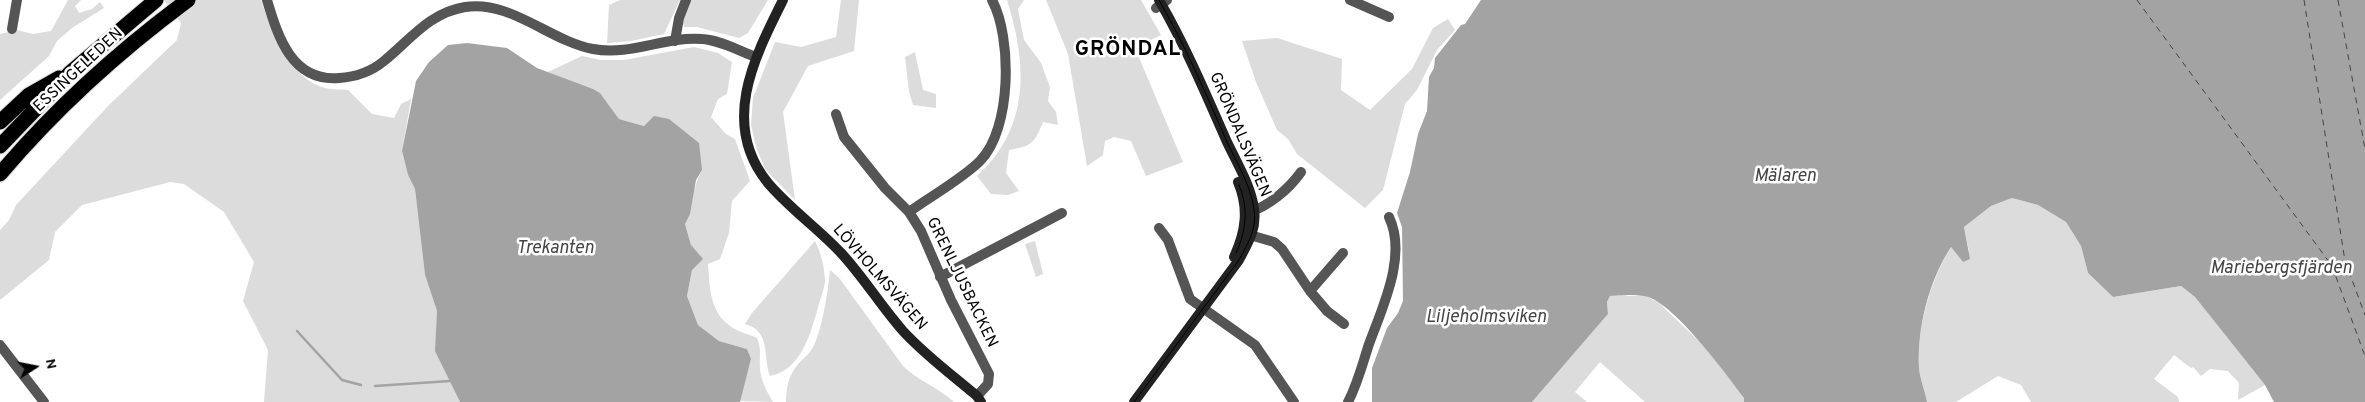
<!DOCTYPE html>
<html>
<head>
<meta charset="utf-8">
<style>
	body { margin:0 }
	#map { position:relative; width:2365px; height:402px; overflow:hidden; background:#fff; font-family:Overpass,sans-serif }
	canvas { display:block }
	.north { position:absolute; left:10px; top:342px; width:50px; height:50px; -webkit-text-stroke:4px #fff; paint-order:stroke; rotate:79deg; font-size:14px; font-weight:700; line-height:20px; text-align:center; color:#000 }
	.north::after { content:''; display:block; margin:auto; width:18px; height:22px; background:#000; clip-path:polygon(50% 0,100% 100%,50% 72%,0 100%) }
</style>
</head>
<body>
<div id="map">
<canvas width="2365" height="402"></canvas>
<div class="north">N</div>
</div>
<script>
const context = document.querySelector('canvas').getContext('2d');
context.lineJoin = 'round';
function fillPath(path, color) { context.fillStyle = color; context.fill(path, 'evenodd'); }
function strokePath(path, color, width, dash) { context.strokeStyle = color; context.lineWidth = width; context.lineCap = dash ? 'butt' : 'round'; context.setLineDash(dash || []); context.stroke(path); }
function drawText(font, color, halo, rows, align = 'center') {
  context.font = font + ' Overpass,sans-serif'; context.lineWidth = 5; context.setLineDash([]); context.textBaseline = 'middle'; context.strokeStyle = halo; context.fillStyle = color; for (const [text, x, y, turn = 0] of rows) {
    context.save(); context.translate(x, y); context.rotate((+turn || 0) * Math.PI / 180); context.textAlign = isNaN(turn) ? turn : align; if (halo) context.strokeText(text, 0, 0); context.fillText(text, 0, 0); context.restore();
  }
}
const green = new Path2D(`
	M 68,0 L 81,0 L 75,6 L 79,13 L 92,9 L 100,2 L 104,8 L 72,28 L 57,41 L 49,56 L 0,100 L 0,34 L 17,30 L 33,34 L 51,31 Z
	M 164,0 L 261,0 C 271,29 291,80 325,88 C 332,90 340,89 348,90 L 372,114 L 394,118 L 401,104 L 411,99 L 402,152 L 408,175 L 415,189 L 425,275 L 437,311 L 436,351 L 460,402 L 264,402 L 268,350 L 243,301 L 254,262 L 224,212 L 184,184 L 170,182 L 82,205 L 55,232 L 49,260 L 0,300 L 0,230 L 9,220 L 16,205 L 109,105 L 177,40 L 181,23 Z
	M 620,0 L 680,0 L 664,34 L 631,41 L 607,43 L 609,5 Z
	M 689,0 L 768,0 L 748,33 L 739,38 L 697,27 L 684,27 L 682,18 Z
	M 841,0 L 859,0 L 854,51 L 808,66 L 783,112 L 795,200 L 765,169 L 756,147 L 751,125 L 753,98 L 775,42 L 801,47 L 836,37 Z
	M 1007,0 L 1024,0 L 1018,9 L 1024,40 L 1041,63 L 1050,87 L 1048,101 L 1056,112 L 1058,125 L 1043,122 C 1034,144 1032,146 1009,150 L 1006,173 L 1019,191 L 1008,195 L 991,194 L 977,176 C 1031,127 1027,64 1007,0 Z
	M 1046,0 L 1141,0 L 1161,35 L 1135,48 L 1183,162 L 1146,176 L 1131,141 L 1114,137 L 1105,141 L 1103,155 L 1087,166 L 1068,54 Z
	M 1448,19 L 1455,30 L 1437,50 L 1417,90 L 1405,104 L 1383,190 L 1365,208 L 1297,154 L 1288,139 L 1277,130 L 1256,82 L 1242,41 L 1277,38 L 1342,59 L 1341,90 L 1370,110 L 1412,69 L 1433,28 Z
	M 694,47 L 718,53 L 732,62 L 727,94 L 718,99 L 711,117 L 726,134 L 735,139 L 750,181 L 732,201 L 729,233 L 720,259 L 708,264 C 710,291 710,318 739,331 C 745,334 751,335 757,338 C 762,350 759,357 760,369 C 761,381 767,392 773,402 L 739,401 L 751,360 L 747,349 L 719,341 L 698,325 L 687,296 L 692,270 L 691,245 L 685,224 C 693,207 692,187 702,170 L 645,126 L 619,119 L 600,93 L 548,72 L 582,56 L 601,60 L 624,60 Z
	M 915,52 L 923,90 L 936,94 L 936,108 L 913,105 L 909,92 L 905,57 Z
	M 2012,198 L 2038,205 L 2066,222 L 2081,246 L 2088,273 L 2113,297 L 2181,286 L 2195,297 L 2265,385 L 2238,400 L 2239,383 L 2228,371 L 2210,369 L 2201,376 L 2193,367 L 2191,368 L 2174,355 L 2154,379 L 2178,397 L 2179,402 L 2031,402 L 2021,385 L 1998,376 L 1956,402 L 1927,402 C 1925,391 1920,379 1919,368 C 1917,326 1930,282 1951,247 L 1963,262 L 1969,251 L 1964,227 L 1991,206 Z
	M 815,241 C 821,252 825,269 825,282 C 824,289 821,297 819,304 C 811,332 802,370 770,376 C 763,358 771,330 745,324 L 752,313 Z
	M 1035,241 L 1043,274 L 1036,277 L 1025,244 Z
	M 830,270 L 840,279 L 903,366 C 918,381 938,387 954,402 L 786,402 C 786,387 789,374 799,363 C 803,359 809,354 812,349 C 822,331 828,291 830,270 Z
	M 1623,294 L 1628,296 L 1644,295 L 1659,303 L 1706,348 L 1744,398 L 1744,402 L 1645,402 L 1600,362 L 1575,392 L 1587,402 L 1532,402 L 1608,314 L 1607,302 L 1610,296 Z`);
const water = new Path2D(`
	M 1481,0 L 2365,0 L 2365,402 L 2274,402 L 2265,385 L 2195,297 L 2181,286 L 2113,297 L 2088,273 L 2081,246 L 2066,222 L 2038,205 L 2012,198 L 1991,206 L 1964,227 L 1970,259 L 1963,262 L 1951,247 C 1929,281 1917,327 1919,368 C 1920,379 1925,391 1927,402 L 1744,402 L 1744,398 C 1726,374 1676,306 1648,297 C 1640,294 1619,295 1610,296 L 1607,302 L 1608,314 L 1532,402 L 1372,402 L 1372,368 L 1387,328 L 1398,313 L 1403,301 L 1402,227 L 1397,213 L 1410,172 L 1418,134 L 1427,111 L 1429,77 L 1434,68 L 1435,58 L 1461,25 L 1465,24 Z
	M 467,43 L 507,48 L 537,68 L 593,89 L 600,93 L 619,119 L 644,126 L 654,116 L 669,119 L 699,143 L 702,170 L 696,180 L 690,214 L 685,224 L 691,245 L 703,259 L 692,270 L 687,296 L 698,325 L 719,341 L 747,349 L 751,359 L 740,402 L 460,402 L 435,351 L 437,311 L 425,275 L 415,189 L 408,175 L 402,151 L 416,81 L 429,62 L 448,45 Z`);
const stream = new Path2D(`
	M 297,331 L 342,380 L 361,385
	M 375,386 L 450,381`);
const ferry = new Path2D(`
	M 2137,0 L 2332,266 L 2365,356
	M 2304,0 L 2345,261 L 2365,315
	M 2338,0 L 2365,149`);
const street = new Path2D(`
	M 267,0 C 278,37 292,82 339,78 C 355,77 372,71 384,61 C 411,39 429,13 465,7 C 511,0 550,41 593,49 C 631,56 665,36 702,39 C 720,40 739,51 756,57
	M 1350,0 L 1389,17
	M 1156,8 L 1167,0
	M 12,29 L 17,0
	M 675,41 L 679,18 L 686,0
	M 836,114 L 844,137 L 885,188 L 909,212 L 921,231 L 951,300 L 989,374 L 988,384 L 977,396
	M 909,212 C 931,196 962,179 980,161 C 1012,129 1012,37 992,0
	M 1247,213 C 1268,207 1289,189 1301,172
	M 1159,228 L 1168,240 L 1190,299 L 1255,345 L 1294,402
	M 1243,233 L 1274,242 L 1282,249 L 1310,291 L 1327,311 L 1344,324
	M 940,277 L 1062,213
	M 1310,291 L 1343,253
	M 0,345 L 44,402
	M 1348,402 C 1357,385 1362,366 1368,347 C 1381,310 1408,257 1389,217`);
const secondary = new Path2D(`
	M 783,0 C 754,58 720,124 768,183 C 790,209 819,229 842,254 C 864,278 881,306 903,331 C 925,355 952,375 977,396 L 981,402
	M 1234,257 C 1246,231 1249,208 1238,182
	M 1134,402 L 1239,260 C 1248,243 1257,229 1254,209 C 1251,186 1237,163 1227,142 C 1206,94 1185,45 1159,0`);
const highway = new Path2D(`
	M 0,122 L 29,95 L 59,78
	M 0,146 L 71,72 L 156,0
	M 0,174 C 55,109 119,51 188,0`);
const tram = new Path2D(`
	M 1236,253 C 1246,231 1249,209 1239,185
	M 1134,402 L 1239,260 C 1248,243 1257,229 1254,209 C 1251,186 1237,163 1227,142 C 1206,94 1185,45 1159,0`);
const streetNames = [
	["ESSINGELEDEN",79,71,-43],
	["GRÖNDALSVÄGEN",1239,135,67],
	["LÖVHOLMSVÄGEN",879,278,49],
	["GRENLJUSBACKEN",961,283,64]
];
const waterNames = [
	["Mälaren",1785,177],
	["Trekanten",555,249],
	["Mariebergsfjärden",2281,269],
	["Liljeholmsviken",1486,318]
];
const districtNames = [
	["GRÖNDAL",1128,51]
];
fillPath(green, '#dcdcdc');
fillPath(water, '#a3a3a3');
strokePath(stream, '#a3a3a3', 2.5);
strokePath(ferry, '#444', 1, [6, 5]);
strokePath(highway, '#dbdbdb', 17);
strokePath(street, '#555', 10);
strokePath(secondary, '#222', 10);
strokePath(highway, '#000', 15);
strokePath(tram, '#000', 1);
drawText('16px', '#000', '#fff', streetNames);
drawText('italic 18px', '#444', '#fff', waterNames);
context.letterSpacing = '1px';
drawText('bold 21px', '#000', '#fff', districtNames);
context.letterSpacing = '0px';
</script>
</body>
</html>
